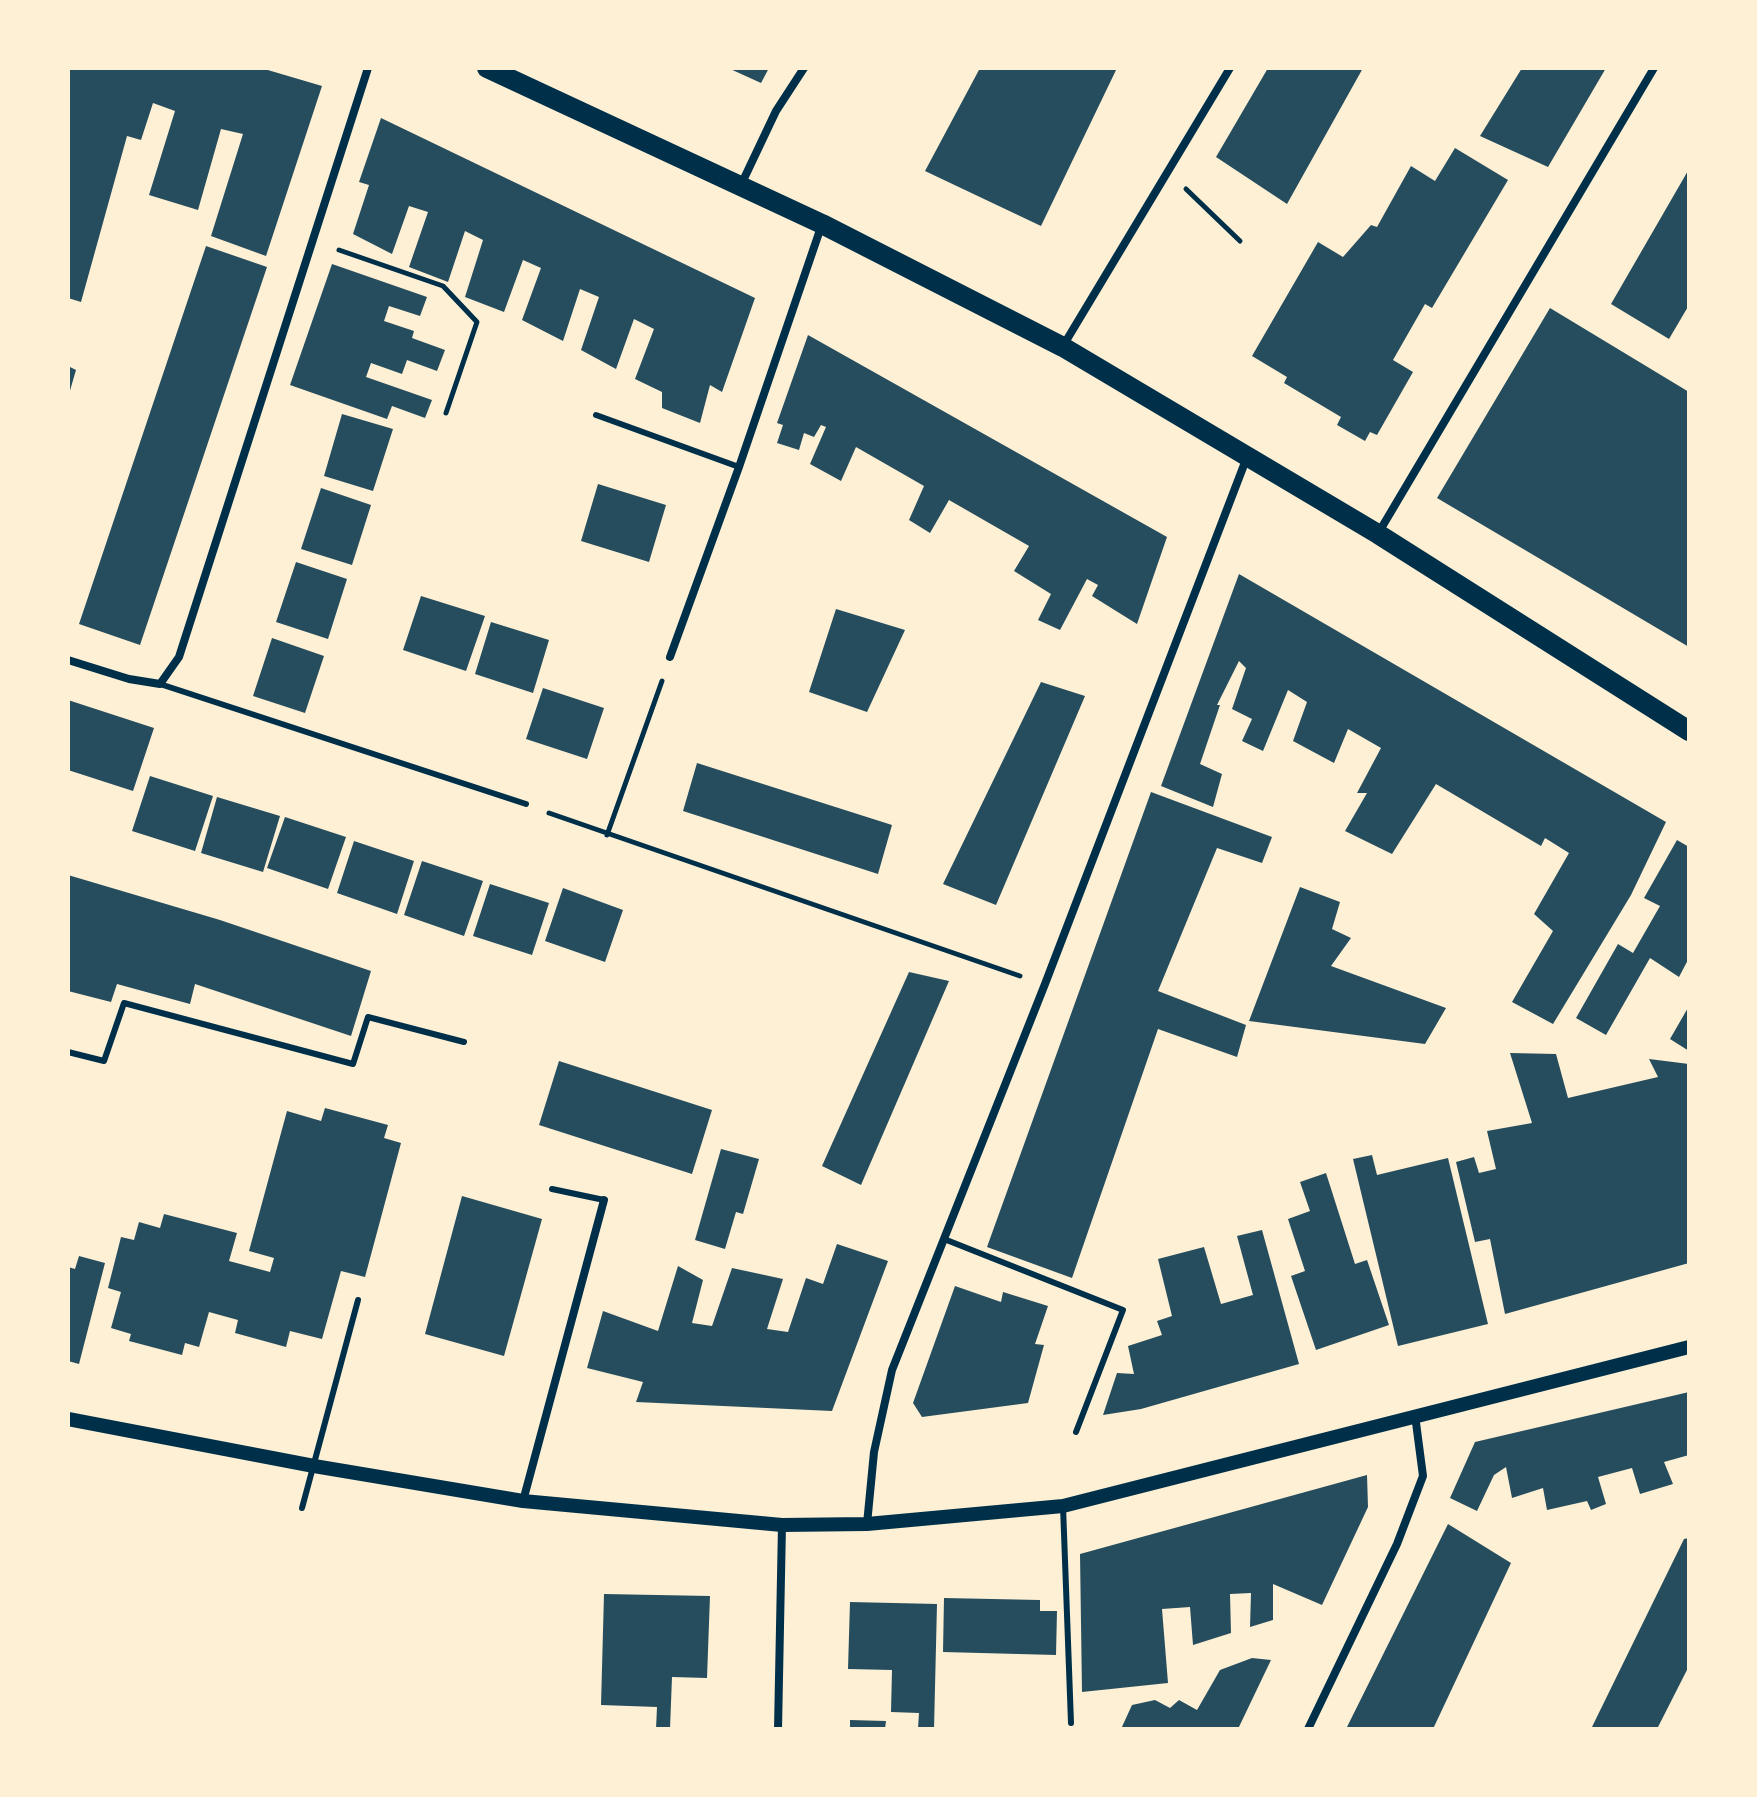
<!DOCTYPE html>
<html>
<head>
<meta charset="utf-8">
<style>
	body { margin:0 }
	#map { position:relative; width:1757px; height:1797px; overflow:hidden; background:#fdf0d5; font-family:"Sofia Sans Condensed",sans-serif }
	canvas { display:block }
	.frame { position:absolute; inset:0; border:70px solid #fdf0d5; pointer-events:none }
</style>
</head>
<body>
<div id="map">
<canvas width="1757" height="1797"></canvas>
<div class="frame"></div>
</div>
<script>
const context = document.querySelector('canvas').getContext('2d');
context.lineJoin = 'round';
function fillPath(path, color) { context.fillStyle = color; context.fill(path, 'evenodd'); }
function strokePath(path, color, width, dash) { context.strokeStyle = color; context.lineWidth = width; context.lineCap = dash ? 'butt' : 'round'; context.setLineDash(dash || []); context.stroke(path); }
const building = new Path2D(`
	M 68,68 L 261,68 L 322,86 L 266,256 L 211,236 L 243,134 L 221,129 L 198,210 L 149,195 L 175,111 L 153,103 L 141,140 L 127,136 L 81,302 L 68,298 Z
	M 728,68 L 769,68 L 761,83 Z
	M 980,68 L 1117,68 L 1041,226 L 925,171 Z
	M 1268,68 L 1363,68 L 1287,204 L 1216,157 Z
	M 1522,68 L 1606,68 L 1548,167 L 1480,136 Z
	M 381,118 L 755,298 L 722,392 L 710,385 L 700,423 L 662,408 L 662,392 L 635,379 L 654,329 L 634,319 L 616,369 L 581,350 L 599,297 L 580,289 L 563,341 L 522,320 L 541,268 L 523,260 L 504,312 L 465,297 L 483,240 L 465,231 L 448,282 L 409,267 L 428,212 L 409,206 L 392,254 L 353,234 L 369,185 L 359,182 Z
	M 1455,148 L 1508,180 L 1432,308 L 1425,304 L 1393,360 L 1413,372 L 1377,435 L 1370,432 L 1365,441 L 1337,425 L 1341,417 L 1284,383 L 1287,377 L 1252,356 L 1318,242 L 1343,257 L 1371,225 L 1377,227 L 1411,166 L 1435,181 Z
	M 1689,169 L 1689,305 L 1669,339 L 1611,304 Z
	M 206,246 L 267,267 L 140,645 L 79,624 Z
	M 332,264 L 427,297 L 420,316 L 389,306 L 384,321 L 414,331 L 412,338 L 445,350 L 437,371 L 407,360 L 402,374 L 371,363 L 366,377 L 432,400 L 425,418 L 392,406 L 387,419 L 290,385 Z
	M 1550,308 L 1689,392 L 1689,647 L 1437,498 Z
	M 808,335 L 1167,537 L 1137,624 L 1092,596 L 1098,585 L 1087,579 L 1060,630 L 1038,620 L 1051,594 L 1014,571 L 1029,546 L 949,500 L 930,533 L 909,520 L 924,486 L 856,447 L 841,481 L 810,464 L 826,427 L 821,425 L 814,437 L 804,433 L 799,450 L 777,443 L 783,425 L 777,423 Z
	M 68,366 L 76,370 L 69,394 L 68,394 Z
	M 342,414 L 393,429 L 373,491 L 324,476 Z
	M 598,484 L 666,505 L 649,562 L 581,541 Z
	M 321,488 L 371,505 L 352,565 L 301,549 Z
	M 296,562 L 347,579 L 328,639 L 276,622 Z
	M 1239,574 L 1666,822 L 1631,895 L 1553,1024 L 1512,1002 L 1553,931 L 1534,914 L 1569,853 L 1545,838 L 1541,846 L 1436,784 L 1392,854 L 1345,831 L 1367,793 L 1357,793 L 1381,748 L 1348,729 L 1334,763 L 1293,741 L 1307,702 L 1288,690 L 1263,751 L 1242,741 L 1252,719 L 1232,709 L 1246,668 L 1239,661 L 1217,705 L 1220,705 L 1200,764 L 1222,774 L 1213,807 L 1161,786 Z
	M 421,596 L 485,616 L 466,671 L 403,650 Z
	M 836,609 L 905,630 L 867,712 L 809,692 Z
	M 491,622 L 549,640 L 533,693 L 475,674 Z
	M 272,638 L 324,656 L 305,713 L 253,696 Z
	M 1041,682 L 1085,696 L 996,905 L 943,884 Z
	M 543,688 L 604,708 L 587,759 L 526,739 Z
	M 68,700 L 154,728 L 133,791 L 68,770 Z
	M 697,763 L 892,825 L 878,874 L 683,811 Z
	M 150,776 L 213,796 L 195,851 L 132,831 Z
	M 1151,792 L 1272,837 L 1262,863 L 1217,848 L 1158,991 L 1246,1025 L 1237,1057 L 1158,1029 L 1072,1278 L 987,1247 Z
	M 217,797 L 280,816 L 263,872 L 201,853 Z
	M 285,817 L 346,837 L 328,889 L 267,868 Z
	M 1677,840 L 1689,847 L 1689,958 L 1679,977 L 1650,958 L 1606,1035 L 1576,1018 L 1618,944 L 1633,953 L 1660,906 L 1644,898 Z
	M 354,841 L 414,861 L 397,914 L 337,893 Z
	M 422,861 L 483,881 L 464,936 L 404,915 Z
	M 68,875 L 220,920 L 371,971 L 351,1036 L 195,984 L 190,1004 L 117,984 L 111,1002 L 68,991 Z
	M 490,884 L 549,903 L 532,955 L 473,936 Z
	M 1300,887 L 1340,902 L 1332,929 L 1351,938 L 1331,966 L 1446,1008 L 1425,1044 L 1249,1021 Z
	M 563,888 L 623,910 L 605,962 L 545,941 Z
	M 909,972 L 949,981 L 861,1185 L 822,1166 Z
	M 1689,1006 L 1689,1051 L 1670,1039 Z
	M 1510,1053 L 1556,1054 L 1568,1098 L 1658,1077 L 1649,1059 L 1689,1064 L 1689,1263 L 1505,1314 L 1490,1239 L 1475,1242 L 1456,1162 L 1474,1157 L 1479,1173 L 1496,1169 L 1487,1131 L 1532,1123 Z
	M 559,1061 L 712,1110 L 692,1174 L 539,1125 Z
	M 325,1108 L 388,1125 L 384,1138 L 401,1143 L 365,1277 L 341,1271 L 322,1339 L 290,1331 L 286,1347 L 235,1333 L 238,1320 L 209,1312 L 199,1347 L 185,1343 L 182,1355 L 129,1341 L 131,1334 L 111,1328 L 121,1292 L 108,1288 L 121,1237 L 134,1240 L 139,1222 L 160,1228 L 164,1214 L 237,1233 L 229,1261 L 270,1272 L 274,1258 L 249,1251 L 287,1111 L 321,1121 Z
	M 721,1149 L 759,1159 L 743,1214 L 736,1212 L 725,1249 L 695,1240 Z
	M 1372,1155 L 1377,1175 L 1448,1158 L 1488,1324 L 1398,1346 L 1353,1159 Z
	M 1326,1173 L 1355,1264 L 1367,1260 L 1389,1325 L 1316,1350 L 1291,1276 L 1305,1271 L 1288,1219 L 1310,1211 L 1300,1182 Z
	M 462,1196 L 542,1219 L 504,1356 L 425,1334 Z
	M 1262,1230 L 1299,1364 L 1141,1409 L 1103,1415 L 1117,1373 L 1134,1374 L 1128,1346 L 1162,1335 L 1157,1321 L 1172,1316 L 1158,1259 L 1204,1247 L 1221,1304 L 1253,1295 L 1237,1236 Z
	M 837,1244 L 888,1261 L 832,1411 L 636,1402 L 643,1382 L 587,1368 L 603,1311 L 658,1331 L 678,1266 L 703,1280 L 692,1323 L 712,1326 L 732,1268 L 783,1279 L 767,1329 L 788,1332 L 806,1278 L 823,1284 Z
	M 79,1256 L 105,1263 L 79,1364 L 68,1361 L 68,1267 L 75,1269 Z
	M 955,1286 L 1001,1302 L 1003,1292 L 1048,1306 L 1035,1344 L 1044,1345 L 1028,1403 L 922,1417 L 913,1403 Z
	M 1689,1392 L 1689,1455 L 1664,1462 L 1673,1484 L 1640,1494 L 1632,1468 L 1598,1477 L 1606,1504 L 1591,1510 L 1587,1501 L 1547,1510 L 1543,1488 L 1512,1498 L 1506,1467 L 1494,1475 L 1477,1511 L 1450,1498 L 1475,1442 Z
	M 1367,1475 L 1368,1507 L 1322,1605 L 1273,1584 L 1273,1620 L 1250,1627 L 1251,1593 L 1230,1594 L 1231,1633 L 1193,1645 L 1190,1607 L 1162,1609 L 1168,1683 L 1082,1692 L 1080,1554 Z
	M 1448,1524 L 1511,1563 L 1433,1729 L 1346,1729 Z
	M 1689,1538 L 1689,1666 L 1657,1729 L 1591,1729 L 1684,1539 Z
	M 604,1594 L 710,1596 L 707,1678 L 672,1677 L 670,1729 L 656,1729 L 657,1707 L 601,1705 Z
	M 944,1598 L 1040,1600 L 1040,1611 L 1057,1611 L 1056,1655 L 943,1652 Z
	M 850,1602 L 937,1604 L 934,1729 L 918,1729 L 919,1713 L 891,1712 L 892,1670 L 848,1669 Z
	M 1252,1658 L 1271,1660 L 1238,1729 L 1121,1729 L 1132,1705 L 1155,1700 L 1170,1708 L 1179,1700 L 1197,1710 L 1220,1670 Z
	M 850,1720 L 886,1721 L 885,1729 L 850,1729 Z`);
const path = new Path2D(`
	M 1186,189 L 1240,241
	M 339,250 L 443,286 L 477,322 L 446,413
	M 549,813 L 1020,976
	M 607,835 L 662,681`);
const service = new Path2D(`
	M 596,415 L 739,467
	M 160,684 L 526,804
	M 68,1052 L 104,1061 L 124,1003 L 353,1064 L 368,1017 L 464,1042
	M 552,1189 L 604,1200
	M 944,1239 L 1123,1310 L 1076,1432
	M 1063,1506 L 1071,1723
	M 302,1508 L 358,1300`);
const minor = new Path2D(`
	M 740,187 L 776,111 L 804,68
	M 1063,346 L 1230,68
	M 1379,532 L 1654,68
	M 670,657 L 739,467 L 822,224
	M 68,660 L 129,679 L 160,684 L 179,657 L 368,68
	M 523,1501 L 604,1200
	M 867,1524 L 874,1452 L 892,1370 L 1045,984 L 1247,457
	M 778,1729 L 782,1525
	M 1308,1729 L 1397,1544 L 1423,1476 L 1415,1415`);
const tertiary = new Path2D(`
	M 68,1419 L 314,1466 L 523,1501 L 782,1525 L 867,1524 L 1063,1506 L 1689,1347`);
const primary = new Path2D(`
	M 487,68 L 822,224 L 1063,347 L 1378,534 L 1689,731`);
fillPath(building, '#264d5e');
strokePath(path, '#003049', 5);
strokePath(service, '#003049', 6);
strokePath(minor, '#003049', 8);
strokePath(tertiary, '#003049', 14);
strokePath(primary, '#003049', 20);
</script>
</body>
</html>
